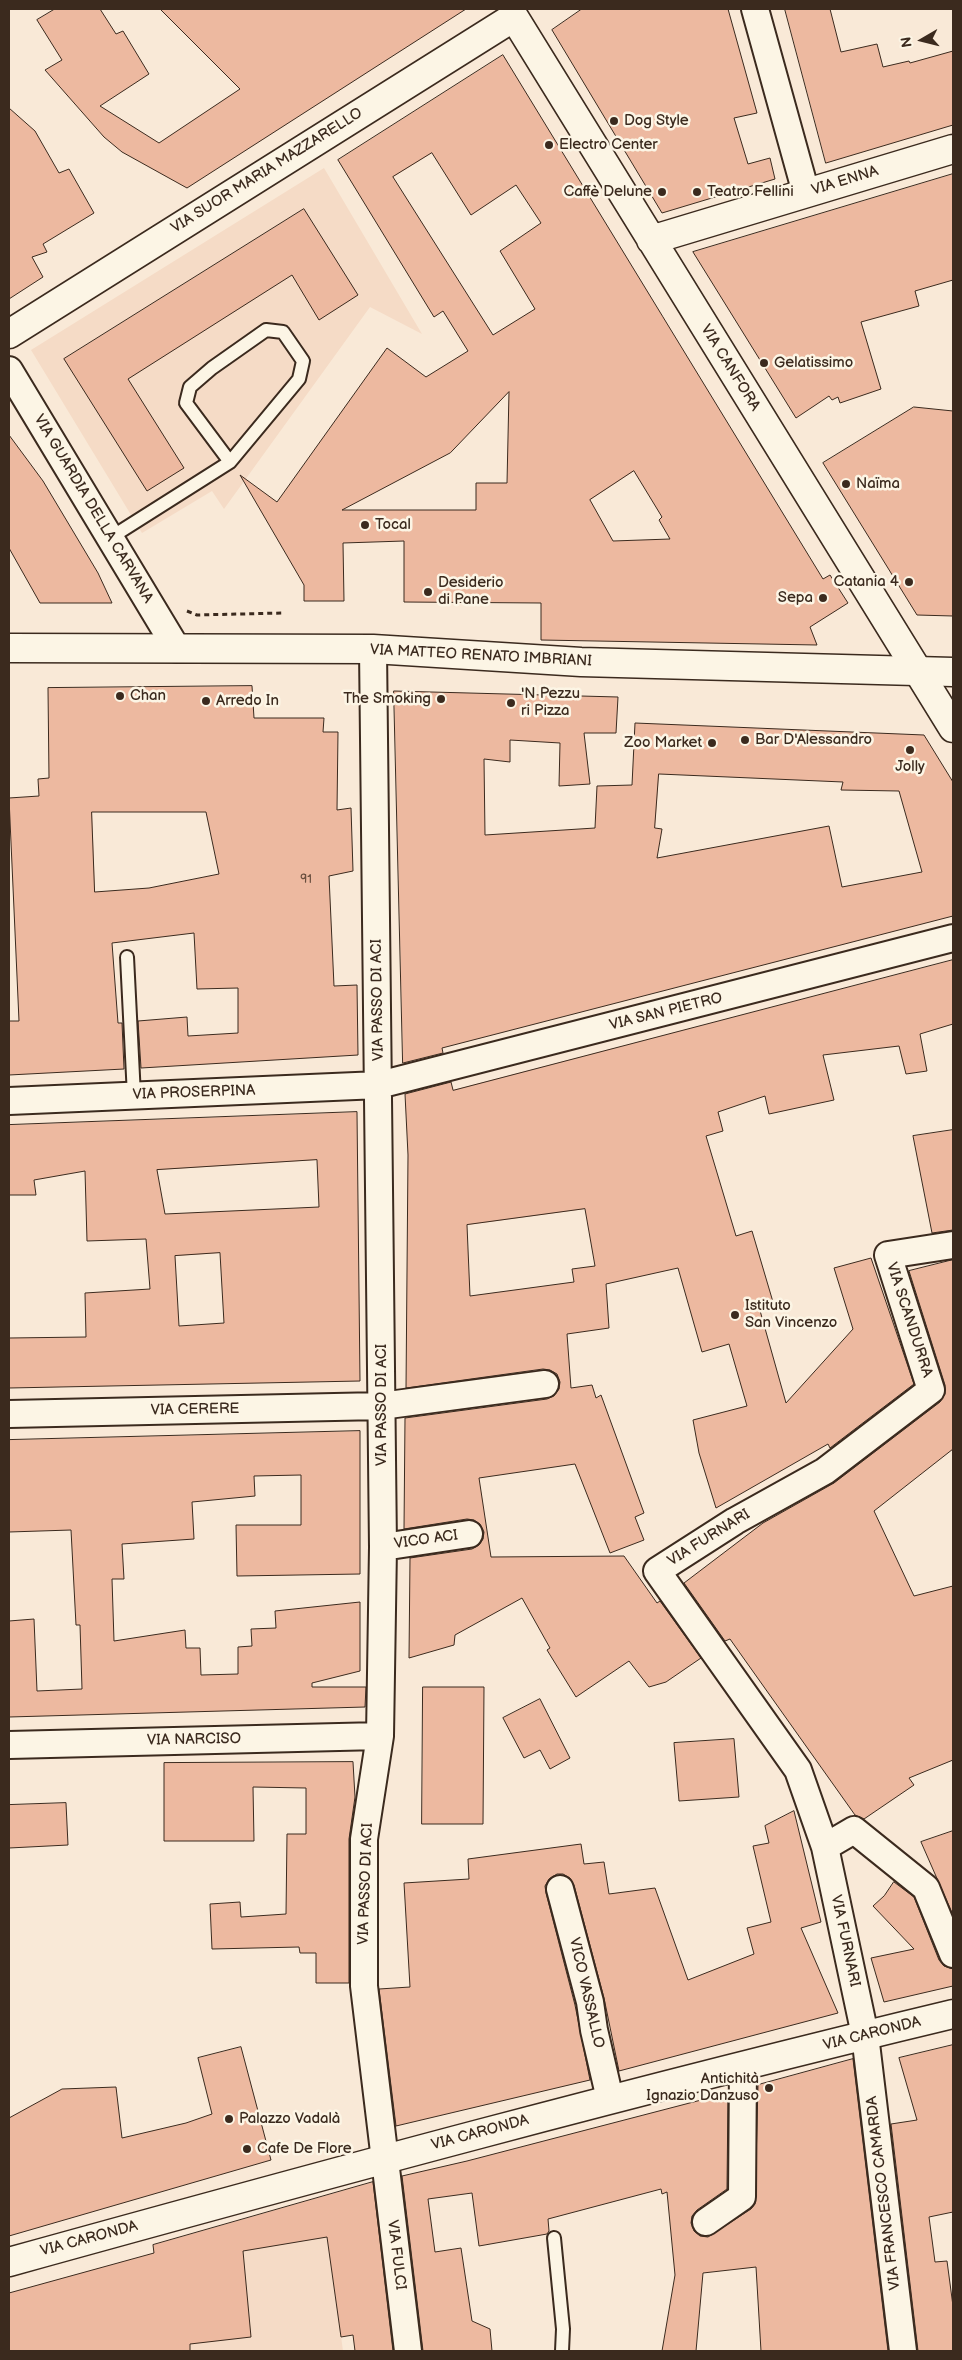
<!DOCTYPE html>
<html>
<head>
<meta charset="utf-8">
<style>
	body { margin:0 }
	#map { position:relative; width:962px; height:2360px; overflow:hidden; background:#f9e9d7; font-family:"Balsamiq Sans",sans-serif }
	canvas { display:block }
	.frame { position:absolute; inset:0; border:10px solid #3b2a1e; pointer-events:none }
	.north { position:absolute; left:897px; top:15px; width:50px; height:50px; -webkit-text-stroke:4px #fcf5e5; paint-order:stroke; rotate:262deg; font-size:14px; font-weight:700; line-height:20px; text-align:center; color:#3b2a1e }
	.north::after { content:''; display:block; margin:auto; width:18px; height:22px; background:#3b2a1e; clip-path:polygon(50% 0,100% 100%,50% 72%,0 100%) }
</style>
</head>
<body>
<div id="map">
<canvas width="962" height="2360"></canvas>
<div class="frame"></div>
<div class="north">N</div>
</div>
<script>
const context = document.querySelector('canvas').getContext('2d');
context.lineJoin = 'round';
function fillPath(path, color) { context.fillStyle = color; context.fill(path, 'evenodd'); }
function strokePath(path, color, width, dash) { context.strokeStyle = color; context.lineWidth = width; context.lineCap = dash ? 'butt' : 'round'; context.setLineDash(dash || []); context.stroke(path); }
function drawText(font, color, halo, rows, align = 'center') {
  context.font = font + ' "Balsamiq Sans",sans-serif'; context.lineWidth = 5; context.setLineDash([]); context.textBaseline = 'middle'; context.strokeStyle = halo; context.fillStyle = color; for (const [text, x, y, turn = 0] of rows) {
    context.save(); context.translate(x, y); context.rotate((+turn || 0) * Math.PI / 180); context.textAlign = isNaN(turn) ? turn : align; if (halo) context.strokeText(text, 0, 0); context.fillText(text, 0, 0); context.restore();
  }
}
const built = new Path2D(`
	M 324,168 L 422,334 L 370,307 L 224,509 L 212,491 L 142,533 L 31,350 Z
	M 322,2197 L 343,2351 L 164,2351 L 153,2245 Z`);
const building = new Path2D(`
	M 55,9 L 100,9 L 116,34 L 123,31 L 149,74 L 100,106 L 159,143 L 240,89 L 160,9 L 466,9 L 187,188 L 122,152 L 104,137 L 45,70 L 62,60 L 37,20 Z
	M 582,9 L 728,9 L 757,113 L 734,118 L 748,164 L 770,158 L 775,179 L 662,213 L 552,30 Z
	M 785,9 L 830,9 L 841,52 L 877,44 L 883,67 L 909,61 L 910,63 L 953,51 L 953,125 L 826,163 Z
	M 503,55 L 823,579 L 830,575 L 848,603 L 810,627 L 817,645 L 541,640 L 541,603 L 404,602 L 404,541 L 343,543 L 344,601 L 304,601 L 304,585 L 240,475 L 277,502 L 387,348 L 426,377 L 468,351 L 443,311 L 434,317 L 338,160 ZM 432,153 L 471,215 L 516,185 L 541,223 L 500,251 L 535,309 L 493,335 L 393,177 ZM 509,392 L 507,483 L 476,483 L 476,510 L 342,510 L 450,453 ZM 634,471 L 662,517 L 659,520 L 670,539 L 613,541 L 590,500 Z
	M 9,108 L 35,131 L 59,173 L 69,169 L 94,213 L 43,244 L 47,252 L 32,257 L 43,277 L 9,299 Z
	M 953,174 L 953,280 L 915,291 L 919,306 L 861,322 L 881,389 L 840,403 L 838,397 L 832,400 L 829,396 L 796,418 L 693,252 Z
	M 304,209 L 358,295 L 319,320 L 292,275 L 128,379 L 184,468 L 147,491 L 64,359 Z
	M 914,407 L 953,411 L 953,616 L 917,615 L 823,463 Z
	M 9,435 L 43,481 L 98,573 L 112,603 L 40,603 L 9,548 Z
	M 252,686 L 254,718 L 324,718 L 323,732 L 338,732 L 337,810 L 351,808 L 353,871 L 329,876 L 334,986 L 357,985 L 358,1055 L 141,1068 L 138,1021 L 187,1017 L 188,1036 L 238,1033 L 238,988 L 197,989 L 194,933 L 112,943 L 118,1023 L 122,1023 L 124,1069 L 9,1075 L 9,1021 L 19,1021 L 9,798 L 39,796 L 38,779 L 49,778 L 48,688 ZM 92,812 L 206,812 L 219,874 L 149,888 L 95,892 Z
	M 394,691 L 618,697 L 616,733 L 584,733 L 590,784 L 559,786 L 560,743 L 510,740 L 510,762 L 484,759 L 485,835 L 595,828 L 597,786 L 632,785 L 635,723 L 924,735 L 953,782 L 953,916 L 442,1048 L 443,1053 L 403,1063 ZM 659,774 L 843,782 L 841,790 L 899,791 L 922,872 L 842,887 L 829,826 L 657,858 L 662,829 L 655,828 Z
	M 953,960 L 953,1024 L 920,1034 L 927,1071 L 906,1074 L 899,1046 L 823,1055 L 834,1100 L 769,1114 L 765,1096 L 718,1112 L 723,1131 L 706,1136 L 736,1236 L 752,1231 L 773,1302 L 759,1307 L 786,1403 L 853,1329 L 834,1268 L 871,1258 L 914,1384 L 830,1448 L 828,1444 L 716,1508 L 699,1453 L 693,1420 L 747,1406 L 729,1344 L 702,1352 L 678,1268 L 606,1284 L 609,1328 L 567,1334 L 571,1388 L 592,1385 L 596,1398 L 601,1395 L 644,1513 L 635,1517 L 644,1540 L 610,1553 L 575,1464 L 479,1478 L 491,1557 L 624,1556 L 657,1603 L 660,1601 L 701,1658 L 666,1682 L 649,1687 L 629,1661 L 576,1697 L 547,1650 L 550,1648 L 522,1598 L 455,1635 L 454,1645 L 409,1658 L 410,1558 L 472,1549 L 479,1545 L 483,1539 L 484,1532 L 480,1524 L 474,1520 L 467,1519 L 404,1529 L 405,1418 L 547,1399 L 554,1396 L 559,1389 L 560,1382 L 557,1374 L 550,1370 L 543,1369 L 406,1388 L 408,1155 L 405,1094 L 451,1082 L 453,1090 ZM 585,1209 L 595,1266 L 572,1269 L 574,1282 L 470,1296 L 467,1225 Z
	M 357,1112 L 360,1381 L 9,1388 L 9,1338 L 86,1337 L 85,1293 L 150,1289 L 146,1239 L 87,1241 L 85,1171 L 34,1180 L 36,1195 L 9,1195 L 9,1125 ZM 317,1160 L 319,1207 L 165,1214 L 157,1170 ZM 220,1253 L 224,1323 L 179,1326 L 175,1256 Z
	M 953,1130 L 953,1230 L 932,1233 L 913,1136 Z
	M 953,1260 L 953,1449 L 874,1511 L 914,1596 L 953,1586 L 953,1760 L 909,1778 L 914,1785 L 864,1819 L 855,1815 L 742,1656 L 730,1639 L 725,1641 L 684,1583 L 763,1523 L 834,1483 L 940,1402 L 945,1394 L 945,1385 L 909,1271 Z
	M 360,1431 L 360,1574 L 237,1576 L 236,1525 L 301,1525 L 301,1475 L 254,1476 L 255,1496 L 192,1502 L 194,1539 L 122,1544 L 124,1579 L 112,1579 L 114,1641 L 185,1630 L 186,1648 L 200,1648 L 201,1675 L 238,1674 L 238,1647 L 252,1646 L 251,1629 L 276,1628 L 275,1611 L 360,1602 L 360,1671 L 312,1683 L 312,1687 L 366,1687 L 365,1707 L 9,1717 L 9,1621 L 34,1619 L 37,1691 L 82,1689 L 80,1625 L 76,1625 L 71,1530 L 9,1532 L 9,1440 Z
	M 423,1687 L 484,1687 L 483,1824 L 422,1824 Z
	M 540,1699 L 570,1758 L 550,1769 L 540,1750 L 524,1758 L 503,1718 Z
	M 734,1739 L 739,1797 L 679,1801 L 674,1743 Z
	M 353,1762 L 355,1797 L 349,1839 L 349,1983 L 316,1983 L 316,1953 L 300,1953 L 299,1947 L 212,1949 L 210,1904 L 240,1902 L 241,1917 L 286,1914 L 287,1834 L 306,1834 L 306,1788 L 253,1787 L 254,1841 L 164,1841 L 164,1763 Z
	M 66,1803 L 68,1845 L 9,1848 L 9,1805 Z
	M 794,1811 L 821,1922 L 801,1928 L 838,2013 L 619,2071 L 604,1998 L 574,1885 L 570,1878 L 563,1874 L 557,1874 L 549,1879 L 545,1886 L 546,1893 L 575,2005 L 590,2080 L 396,2126 L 379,1989 L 410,1987 L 404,1883 L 469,1879 L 468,1859 L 581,1844 L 584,1864 L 604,1862 L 609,1894 L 655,1888 L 688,1980 L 754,1954 L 747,1928 L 771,1922 L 753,1846 L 769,1843 L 765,1826 Z
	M 953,1831 L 953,1915 L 921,1842 Z
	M 894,1882 L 914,1897 L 939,1960 L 944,1966 L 953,1969 L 953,1986 L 884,2002 L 871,1958 L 914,1949 L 873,1906 L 884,1896 Z
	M 953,2045 L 953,2212 L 929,2217 L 935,2262 L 947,2261 L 953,2306 L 953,2351 L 918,2351 L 891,2124 L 917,2120 L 899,2058 Z
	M 241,2047 L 271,2160 L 9,2236 L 9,2118 L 62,2089 L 116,2087 L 122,2138 L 186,2123 L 212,2114 L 198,2058 Z
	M 853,2059 L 888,2351 L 761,2351 L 756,2267 L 703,2273 L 696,2351 L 662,2351 L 675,2275 L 667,2192 L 662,2194 L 661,2189 L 548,2219 L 549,2231 L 547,2234 L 479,2246 L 472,2193 L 428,2199 L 435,2252 L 461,2248 L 472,2321 L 490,2329 L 492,2351 L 423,2351 L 402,2176 L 467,2161 L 728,2093 L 727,2189 L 697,2210 L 692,2216 L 691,2223 L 694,2231 L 700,2236 L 708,2237 L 751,2209 L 755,2204 L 758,2085 Z
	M 373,2182 L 393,2351 L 355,2351 L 353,2335 L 341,2337 L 327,2237 L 243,2251 L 251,2337 L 190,2344 L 190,2351 L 9,2351 L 9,2293 L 154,2253 L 153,2245 Z`);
const path = new Path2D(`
	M 187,611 L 197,615 L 283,613`);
const service = new Path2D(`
	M 110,538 L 230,462 L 299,379 L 303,361 L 283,332 L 266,330 L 212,368 L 190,387 L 186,403 L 230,462
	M 127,957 L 134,1096
	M 554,2238 L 563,2329 L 562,2351`);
const minor = new Path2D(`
	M 755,9 L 806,193
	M 9,370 L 177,649
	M 373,649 L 383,1547 L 380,1736 L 364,1839 L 364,1986 L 408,2351
	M 9,1101 L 379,1085 L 953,938
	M 9,1414 L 381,1406 L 545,1384
	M 383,1547 L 469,1534
	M 9,1745 L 380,1736
	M 825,1847 L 854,1830 L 926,1888 L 953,1954
	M 560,1889 L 590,2002 L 594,2030 L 610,2099
	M 706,2222 L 742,2197 L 743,2066
	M 903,2351 L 865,2035 L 825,1847 L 798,1770 L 657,1571 L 735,1521 L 825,1471 L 931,1390 L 888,1255 L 953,1245`);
const tertiary = new Path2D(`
	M 651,240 L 953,149
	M 9,334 L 514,17 L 953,728`);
const secondary = new Path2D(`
	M 9,648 L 373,649 L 581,662 L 953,672
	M 9,2262 C 323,2175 636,2090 953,2014`);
const markers = [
	[614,121,5,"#3b2a1e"],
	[549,145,5,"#3b2a1e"],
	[662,192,5,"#3b2a1e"],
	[697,192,5,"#3b2a1e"],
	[764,363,5,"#3b2a1e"],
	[846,484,5,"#3b2a1e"],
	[365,525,5,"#3b2a1e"],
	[909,582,5,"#3b2a1e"],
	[428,592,5,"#3b2a1e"],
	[823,598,5,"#3b2a1e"],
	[120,696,5,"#3b2a1e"],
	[441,699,5,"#3b2a1e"],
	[206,701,5,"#3b2a1e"],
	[511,703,5,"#3b2a1e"],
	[745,740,5,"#3b2a1e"],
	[712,743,5,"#3b2a1e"],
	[910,750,5,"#3b2a1e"],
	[735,1315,5,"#3b2a1e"],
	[769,2088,5,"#3b2a1e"],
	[229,2119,5,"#3b2a1e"],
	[247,2149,5,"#3b2a1e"]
];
const numberNames = [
	["91",306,880]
];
const poiNames = [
	["Dog Style",624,121],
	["Electro Center",559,145],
	["Caffè Delune",652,192,"right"],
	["Teatro Fellini",707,192],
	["Gelatissimo",774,363],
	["Naïma",856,484],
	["Tocal",375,525],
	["Catania 4",899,582,"right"],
	["Desiderio",438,583],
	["di Pane",438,600],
	["Sepa",813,598,"right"],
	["'N Pezzu",521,694],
	["ri Pizza",521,711],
	["Chan",130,696],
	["The Smoking",431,699,"right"],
	["Arredo In",216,701],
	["Bar D'Alessandro",755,740],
	["Zoo Market",702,743,"right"],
	["Jolly",910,767,"center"],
	["Istituto",745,1306],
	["San Vincenzo",745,1323],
	["Antichità",759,2079,"right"],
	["Ignazio Danzuso",759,2096,"right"],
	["Palazzo Vadalà",239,2119],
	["Cafe De Flore",257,2149]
];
const streetNames = [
	["VIA SUOR MARIA MAZZARELLO",267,171,-32],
	["VIA ENNA",845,181,-17],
	["VIA CANFORA",730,368,58],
	["VIA GUARDIA DELLA CARVANA",93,509,59],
	["VIA MATTEO RENATO IMBRIANI",481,656,3],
	["VIA PASSO DI ACI",378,1000,-91],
	["VIA SAN PIETRO",666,1012,-14],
	["VIA PROSERPINA",194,1093,-2],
	["VIA SCANDURRA",909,1320,72],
	["VIA PASSO DI ACI",382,1405,-90],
	["VIA CERERE",195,1410,-1],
	["VIA FURNARI",709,1538,-32],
	["VICO ACI",426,1540,-8],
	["VIA NARCISO",194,1740,-1],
	["VIA PASSO DI ACI",366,1884,-88],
	["VIA FURNARI",845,1941,78],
	["VICO VASSALLO",586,1993,77],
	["VIA CARONDA",872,2034,-14],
	["VIA CARONDA",480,2133,-15],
	["VIA FRANCESCO CAMARDA",884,2193,-97],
	["VIA CARONDA",89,2239,-15],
	["VIA FULCI",396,2255,83]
];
fillPath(built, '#f5dbc6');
fillPath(building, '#edb9a0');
strokePath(building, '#3b2a1e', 1);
strokePath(service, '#3b2a1e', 16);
strokePath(minor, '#3b2a1e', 30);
strokePath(tertiary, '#3b2a1e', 31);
strokePath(secondary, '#3b2a1e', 31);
strokePath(path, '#3b2a1e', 3, [5, 4]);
strokePath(service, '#fcf5e5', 12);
strokePath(minor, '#fcf5e5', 26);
strokePath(tertiary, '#fcf5e5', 28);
strokePath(secondary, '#fcf5e5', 28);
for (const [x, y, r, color] of markers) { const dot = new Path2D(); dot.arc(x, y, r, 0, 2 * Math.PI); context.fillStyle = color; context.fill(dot); strokePath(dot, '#fcf5e5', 2); }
drawText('12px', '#684e3e', null, numberNames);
drawText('15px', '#3b2a1e', '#fcf5e5', poiNames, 'left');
drawText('15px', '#3b2a1e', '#fcf5e5', streetNames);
</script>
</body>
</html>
